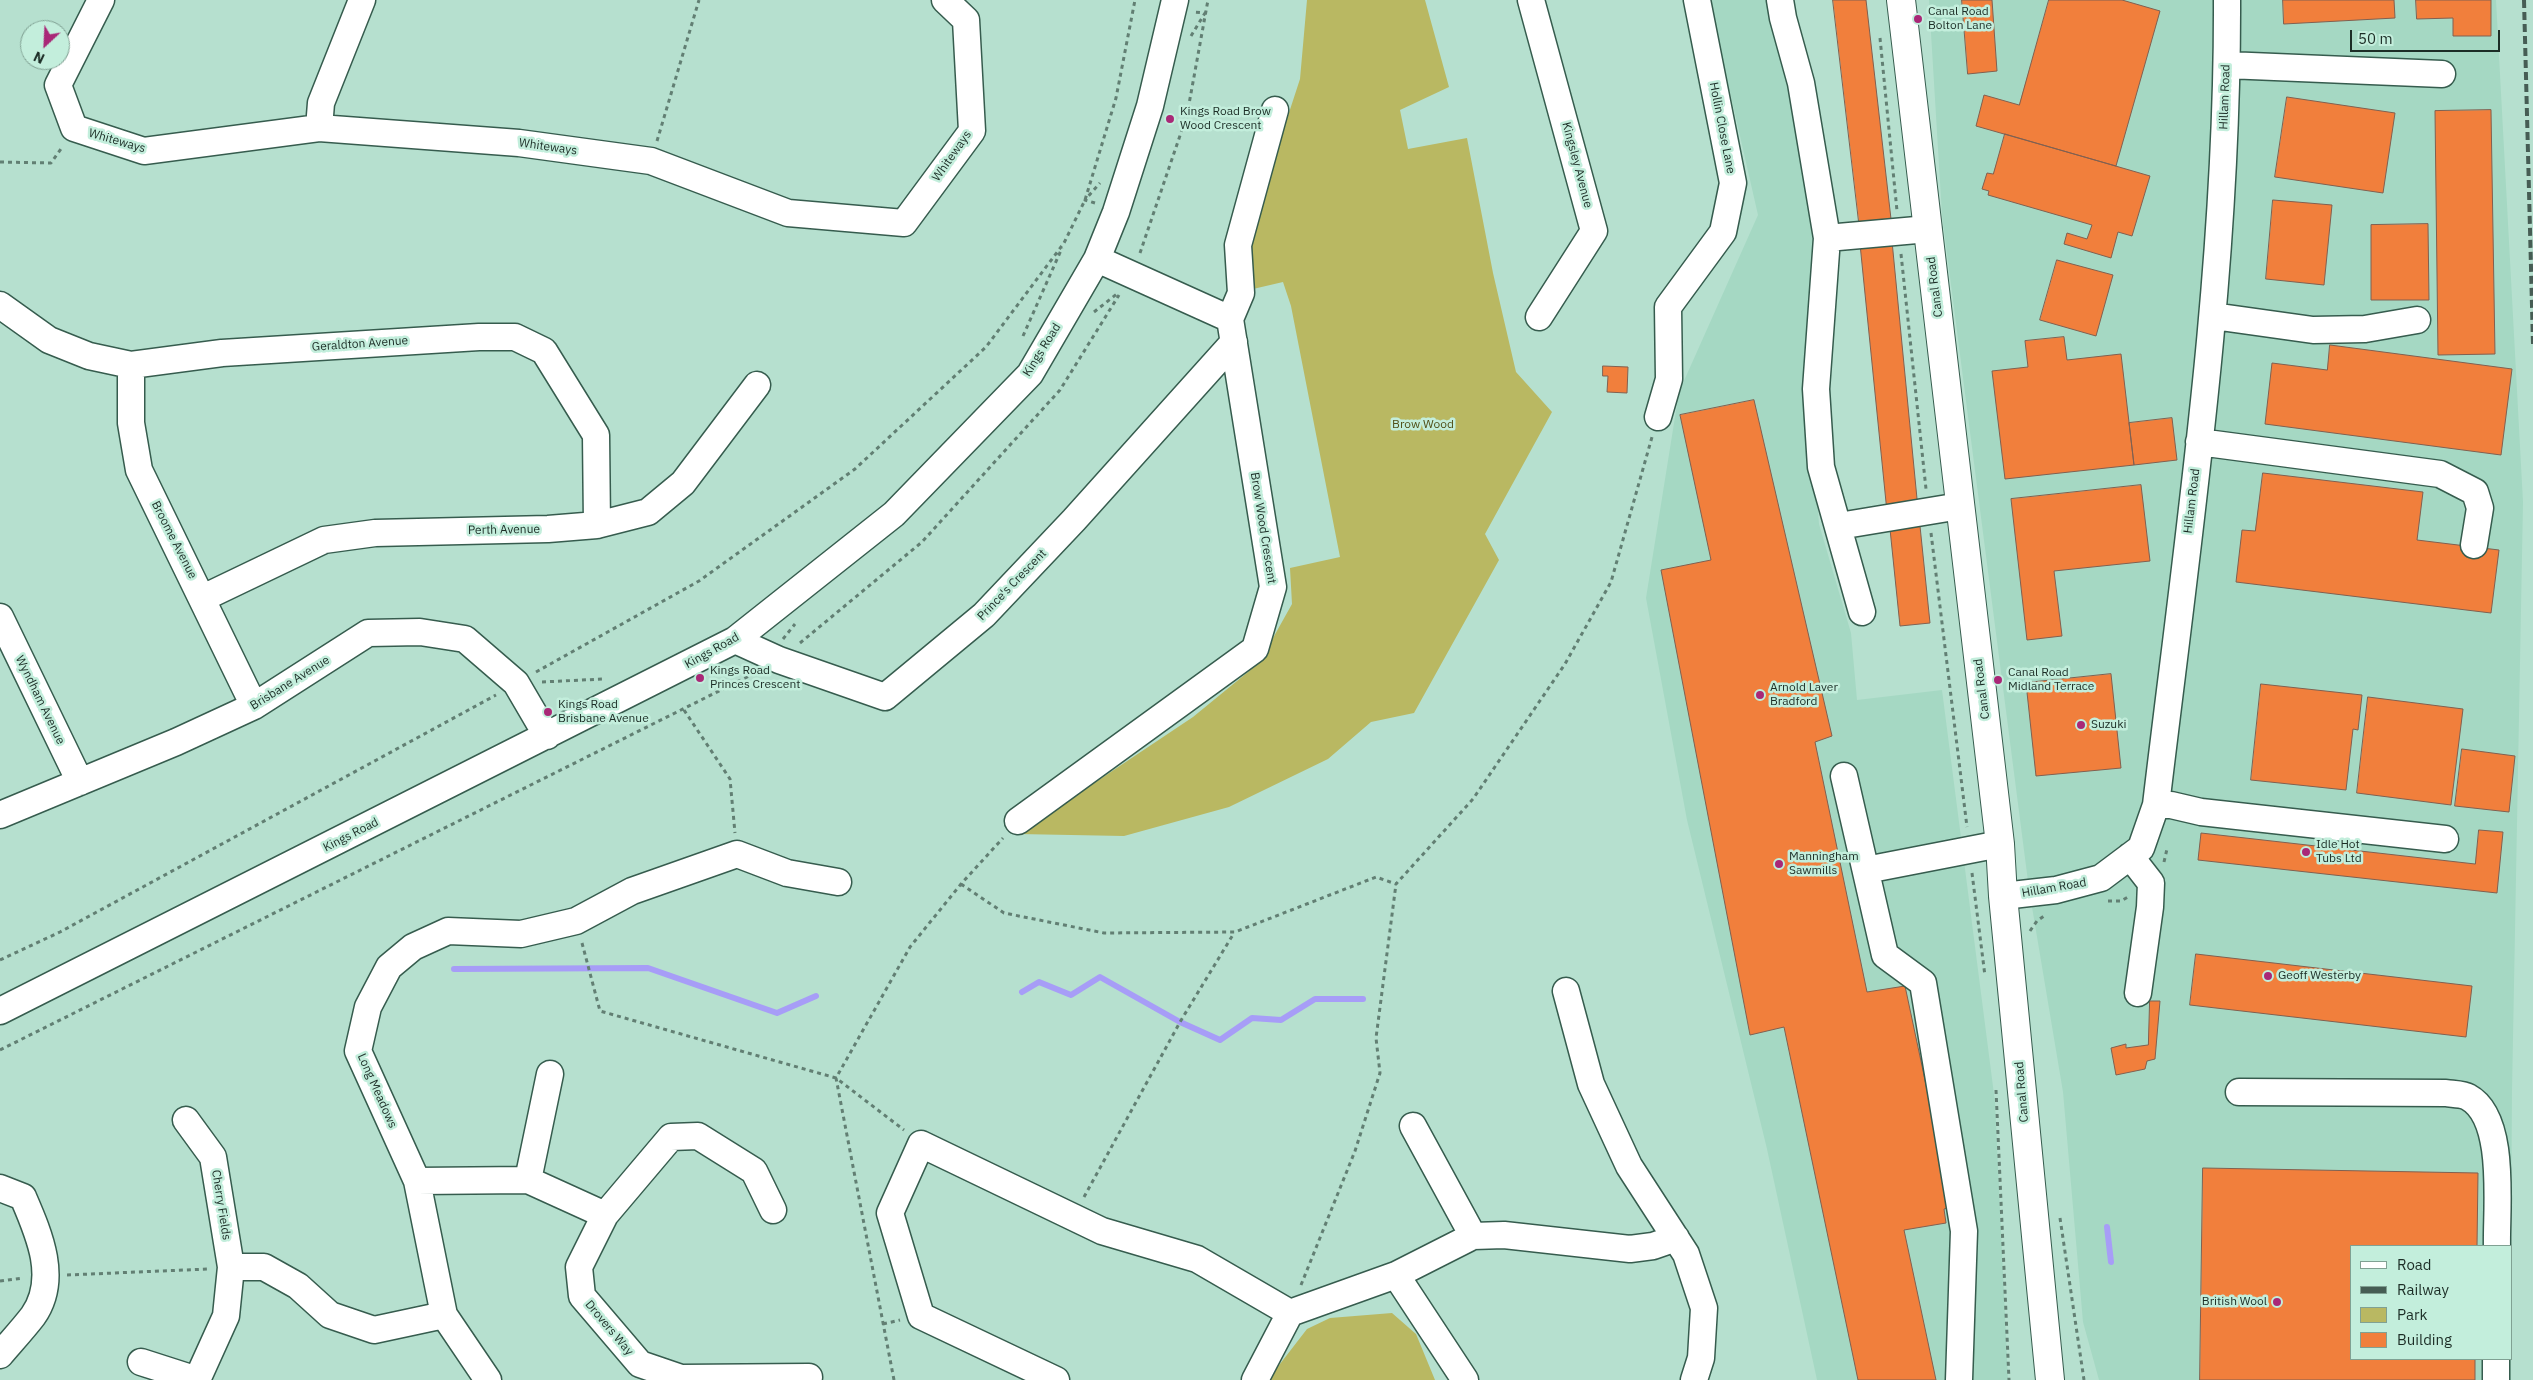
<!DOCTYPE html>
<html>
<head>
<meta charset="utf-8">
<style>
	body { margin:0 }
	#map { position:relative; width:2533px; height:1380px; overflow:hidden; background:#b6e0cf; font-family:"IBM Plex Sans",sans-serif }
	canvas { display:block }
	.legend { position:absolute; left:2350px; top:1245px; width:162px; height:115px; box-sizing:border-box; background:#c3eedc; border:1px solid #80a193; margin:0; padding:6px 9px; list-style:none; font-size:15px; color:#1c2d26 }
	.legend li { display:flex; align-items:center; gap:10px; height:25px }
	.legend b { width:25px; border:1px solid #80a193 }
	.north { position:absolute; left:20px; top:20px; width:50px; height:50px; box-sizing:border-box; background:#c3eedc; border:1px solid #80a193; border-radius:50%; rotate:205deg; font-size:14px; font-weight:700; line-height:20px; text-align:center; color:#1c2d26 }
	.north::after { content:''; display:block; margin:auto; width:18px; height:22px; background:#a92877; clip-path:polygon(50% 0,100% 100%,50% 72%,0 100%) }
	.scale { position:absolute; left:2350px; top:30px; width:150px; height:22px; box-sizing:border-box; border:2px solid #1c2d26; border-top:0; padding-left:6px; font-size:15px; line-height:18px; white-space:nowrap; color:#1c2d26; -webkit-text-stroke:4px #c3eedc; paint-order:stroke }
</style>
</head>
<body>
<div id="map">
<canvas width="2533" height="1380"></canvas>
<ul class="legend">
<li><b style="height:6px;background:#fff"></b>Road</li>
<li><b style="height:6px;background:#465d54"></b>Railway</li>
<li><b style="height:14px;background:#b9b862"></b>Park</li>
<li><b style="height:14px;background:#f17f3c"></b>Building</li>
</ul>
<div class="north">N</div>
<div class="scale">50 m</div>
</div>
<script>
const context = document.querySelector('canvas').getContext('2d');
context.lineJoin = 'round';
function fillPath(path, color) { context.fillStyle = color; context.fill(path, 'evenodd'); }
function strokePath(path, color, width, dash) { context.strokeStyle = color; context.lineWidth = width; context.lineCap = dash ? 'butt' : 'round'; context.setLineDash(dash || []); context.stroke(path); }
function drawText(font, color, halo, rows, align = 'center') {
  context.font = font + ' "IBM Plex Sans",sans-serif'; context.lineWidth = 5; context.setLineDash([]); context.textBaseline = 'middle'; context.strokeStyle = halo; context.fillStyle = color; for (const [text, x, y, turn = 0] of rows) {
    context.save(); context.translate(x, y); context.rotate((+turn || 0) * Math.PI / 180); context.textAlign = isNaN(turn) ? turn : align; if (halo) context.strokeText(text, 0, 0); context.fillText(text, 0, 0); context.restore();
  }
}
const built = new Path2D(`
	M 1709,0 L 1766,0 L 1801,139 L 1816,231 L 1808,382 L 1819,524 L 1851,633 L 1857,700 L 1942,690 L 1995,1102 L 2008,1380 L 1817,1380 L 1767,1149 L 1687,820 L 1646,598 L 1679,392 L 1758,215 Z
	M 1929,0 L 2496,0 L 2523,502 L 2512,1091 L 2511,1246 L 2352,1246 L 2352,1359 L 2511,1359 L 2511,1380 L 2099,1380 L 2083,1322 L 2063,1092 L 2029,889 L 1942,215 Z`);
const green = new Path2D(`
	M 1307,0 L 1425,0 L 1449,87 L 1400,110 L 1408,149 L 1467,138 L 1493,273 L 1516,372 L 1552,412 L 1485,534 L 1499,560 L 1414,713 L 1371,722 L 1328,759 L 1229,807 L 1124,836 L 1018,834 L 1193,717 L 1259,663 L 1292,604 L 1290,568 L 1340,557 L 1291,306 L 1283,282 L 1253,289 L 1250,232 L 1300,79 Z
	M 1392,1313 L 1416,1334 L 1435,1380 L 1271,1380 L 1273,1373 L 1307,1329 L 1330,1318 Z`);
const stream = new Path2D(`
	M 454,969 L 648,968 L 777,1013 L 816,996
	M 1022,992 L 1039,982 L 1071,995 L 1100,977 L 1180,1022 L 1220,1040 L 1252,1018 L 1281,1020 L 1315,999 L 1363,999
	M 2107,1227 L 2111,1262`);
const building = new Path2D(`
	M 1833,0 L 1866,0 L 1891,219 L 1859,222 Z
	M 1962,0 L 1992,0 L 1997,71 L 1968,74 Z
	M 2049,0 L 2122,0 L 2160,11 L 2116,166 L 1976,126 L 1984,95 L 2019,105 Z
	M 2283,0 L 2394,0 L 2395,18 L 2284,24 Z
	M 2416,0 L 2491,0 L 2491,36 L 2453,36 L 2453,18 L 2417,19 Z
	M 2287,97 L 2395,113 L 2383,193 L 2275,177 Z
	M 2491,110 L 2495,354 L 2438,355 L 2435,111 Z
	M 2005,134 L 2150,176 L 2132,236 L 2118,232 L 2111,258 L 2064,244 L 2067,233 L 2087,239 L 2092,225 L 1988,195 L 1989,191 L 1982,189 L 1987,173 L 1993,174 Z
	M 2273,200 L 2332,205 L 2324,285 L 2266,279 Z
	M 2428,224 L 2429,300 L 2371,300 L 2371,225 Z
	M 1892,241 L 1918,509 L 1887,512 L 1860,244 Z
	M 2057,260 L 2113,275 L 2096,336 L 2040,320 Z
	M 2064,337 L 2067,360 L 2121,354 L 2134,465 L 2005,479 L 1992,371 L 2028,367 L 2025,341 Z
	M 2330,345 L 2512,369 L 2501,455 L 2265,424 L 2272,363 L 2327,370 Z
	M 1603,366 L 1628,367 L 1627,393 L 1607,392 L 1608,376 L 1603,376 Z
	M 1754,400 L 1832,736 L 1815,742 L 1867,992 L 1905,986 L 1952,1207 L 1944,1209 L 1946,1223 L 1904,1230 L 1936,1380 L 1858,1380 L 1784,1027 L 1750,1035 L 1661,570 L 1711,560 L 1680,415 Z
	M 2172,418 L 2177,460 L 2134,465 L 2129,423 Z
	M 2263,473 L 2423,492 L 2417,540 L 2499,550 L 2491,613 L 2236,582 L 2242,530 L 2255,531 Z
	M 2141,485 L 2150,561 L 2054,571 L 2062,636 L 2027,640 L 2011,499 Z
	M 1920,526 L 1930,623 L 1900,626 L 1890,529 Z
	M 2111,674 L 2121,768 L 2036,776 L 2026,683 Z
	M 2261,684 L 2362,695 L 2358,730 L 2353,729 L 2346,790 L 2251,780 Z
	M 2368,697 L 2463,709 L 2451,805 L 2357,793 Z
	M 2462,749 L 2515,756 L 2509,812 L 2455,806 Z
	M 2479,830 L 2503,832 L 2497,893 L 2198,860 L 2201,833 L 2475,864 Z
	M 2196,954 L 2472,986 L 2466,1037 L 2190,1005 Z
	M 2150,1001 L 2160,1001 L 2155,1059 L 2147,1061 L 2145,1069 L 2116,1075 L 2111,1048 L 2126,1044 L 2126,1048 L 2148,1045 Z
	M 2203,1168 L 2478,1173 L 2477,1246 L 2352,1246 L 2352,1359 L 2475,1359 L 2475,1380 L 2200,1380 Z`);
const path = new Path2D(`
	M 1191,36 L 1205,13 L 1194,12
	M 1880,38 L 1897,211
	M 657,141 L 699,0
	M 0,162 L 51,163 L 63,146
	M 1095,203 L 1085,200 L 1100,183
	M 1140,253 L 1187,115 L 1208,0
	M 1901,254 L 1926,489
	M 1094,312 L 1118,293
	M 1023,336 L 1062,248
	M 1931,533 L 1967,827
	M 783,639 L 795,624
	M 800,643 L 922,542 L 1060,390 L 1119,295
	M 536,672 L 699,581 L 855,469 L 986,347 L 1064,243 L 1085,200 L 1116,98 L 1135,0
	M 542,682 L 603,679
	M 684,710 L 730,779 L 735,833
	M 2164,862 L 2167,849
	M 1972,873 L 1985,976
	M 961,884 L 1004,913 L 1104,933 L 1235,932 L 1376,877 L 1396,884 L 1473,799 L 1565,664 L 1611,582 L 1652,437
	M 2108,901 L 2121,901 L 2128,897
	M 2030,931 L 2037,921 L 2044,916
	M 582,943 L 600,1011 L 836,1078 L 904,1130
	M 0,960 L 60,932 L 496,695
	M 0,1050 L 753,674
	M 1996,1090 L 2009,1380
	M 1084,1197 L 1180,1022 L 1234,933
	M 2060,1218 L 2084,1380
	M 67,1275 L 208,1269
	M 0,1281 L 23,1278
	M 1301,1285 L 1355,1151 L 1380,1073 L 1376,1038 L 1396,884
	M 883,1324 L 900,1320
	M 894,1380 L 836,1078 L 910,947 L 961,884 L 1003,838`);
const minor = new Path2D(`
	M 101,0 L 58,85 L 74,128 L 144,151 L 319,128 L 519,143 L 651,161 L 788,213 L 904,223 L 972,131 L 966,20 L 945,0
	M 1531,0 L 1594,231 L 1539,317
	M 1780,0 L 1783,18 L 1801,83 L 1827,238 L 1816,389 L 1821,467 L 1862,612
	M 2227,65 L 2442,74
	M 319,128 L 321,103 L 362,0
	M 1827,238 L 1928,229
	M 0,305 L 49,340 L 89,356 L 131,365 L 222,353 L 479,337 L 515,337 L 544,351 L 596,435 L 597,525
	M 2213,316 L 2313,330 L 2365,329 L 2417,320
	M 1230,319 L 1241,293 L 1238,245 L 1275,110
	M 131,365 L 131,423 L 139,470 L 254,706
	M 1658,417 L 1669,379 L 1668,307 L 1723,232 L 1733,183 L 1697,0
	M 2199,442 L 2440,474 L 2475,492 L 2480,508 L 2474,545
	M 1839,526 L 1960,506
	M 203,598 L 324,540 L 375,533 L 548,529 L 597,525 L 648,512 L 683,483 L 757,385
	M 0,617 L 80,782
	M 735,640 L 779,660 L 885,697 L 984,615 L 1074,520 L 1234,342
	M 1844,776 L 1885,955 L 1923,983 L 1964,1231 L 1959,1380
	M 2156,805 L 2171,805 L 2201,812 L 2445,839
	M 0,815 L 176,742 L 254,706 L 368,633 L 420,632 L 465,639 L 516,683 L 547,736
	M 1018,821 L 1255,649 L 1273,587 L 1230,319 L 1097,259
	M 2130,856 L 2151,883 L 2150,907 L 2138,993
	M 1866,870 L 2000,844
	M 2003,896 L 2056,890 L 2101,878 L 2141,848 L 2156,805 C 2188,537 2228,270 2227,0
	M 1566,991 L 1591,1084 L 1629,1166 L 1686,1254 L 1704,1308 L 1701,1358 L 1694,1380
	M 0,1011 L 735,640 L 894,514 L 1030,374 L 1097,259 L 1116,212 L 1150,106 L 1175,0
	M 2239,1092 L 2446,1093 C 2452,1094 2463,1094 2468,1097 C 2507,1118 2496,1208 2497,1246
	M 186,1120 L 213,1157 L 231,1267 L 226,1316 L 197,1380
	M 1413,1126 L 1473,1236
	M 528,1180 L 550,1074
	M 417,1181 L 528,1180 L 605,1215 L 671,1137 L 698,1136 L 754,1171 L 773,1210
	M 0,1188 L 23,1197 C 39,1234 59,1279 33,1316 C 23,1329 11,1342 0,1355
	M 605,1215 L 579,1267 L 582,1296 L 640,1364 L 681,1378 L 809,1377
	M 231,1267 L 264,1267 L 298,1286 L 330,1315 L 374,1330 L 444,1315
	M 1396,1275 L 1465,1380
	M 141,1362 L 197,1380
	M 488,1380 L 444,1315 L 417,1181 L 358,1051 L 368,1007 L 389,967 L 413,947 L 448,931 L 521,934 L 576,921 L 632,891 L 737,854 L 787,873 L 838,882
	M 1056,1380 L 921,1316 L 890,1213 L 921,1144 L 1102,1231 L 1197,1259 L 1290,1313
	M 1255,1380 L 1290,1313 L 1396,1275 L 1473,1236 L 1504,1235 L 1630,1249 L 1653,1246 L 1676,1238
	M 2496,1380 L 2496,1359`);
const major = new Path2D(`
	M 1901,0 L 2000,844 L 2003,896 L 2050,1380`);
const rail = new Path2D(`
	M 2524,0 L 2533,344`);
const markers = [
	[1918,19,5,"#a92877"],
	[1170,119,5,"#a92877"],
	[700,678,5,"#a92877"],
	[1998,680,5,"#a92877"],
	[1760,695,5,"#a92877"],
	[548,712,5,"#a92877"],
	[2081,725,5,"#a92877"],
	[2306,852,5,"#a92877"],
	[1779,864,5,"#a92877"],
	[2268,976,5,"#a92877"],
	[2277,1302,5,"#a92877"]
];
const poiNames = [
	["Canal Road",1928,12],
	["Bolton Lane",1928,26],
	["Kings Road Brow",1180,112],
	["Wood Crescent",1180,126],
	["Kings Road",710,671],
	["Princes Crescent",710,685],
	["Canal Road",2008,673],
	["Midland Terrace",2008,687],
	["Arnold Laver",1770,688],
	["Bradford",1770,702],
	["Kings Road",558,705],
	["Brisbane Avenue",558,719],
	["Suzuki",2091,725],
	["Idle Hot",2316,845],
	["Tubs Ltd",2316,859],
	["Manningham",1789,857],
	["Sawmills",1789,871],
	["Geoff Westerby",2278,976],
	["British Wool",2267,1302,"right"]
];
const streetNames = [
	["Hillam Road",2225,97,-88],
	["Hollin Close Lane",1722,128,79],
	["Whiteways",117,141,16],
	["Whiteways",548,147,8],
	["Whiteways",952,156,-55],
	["Kingsley Avenue",1577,165,75],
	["Canal Road",1935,287,-97],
	["Geraldton Avenue",360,344,-4],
	["Kings Road",1042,350,-58],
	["Hillam Road",2192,501,-83],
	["Brow Wood Crescent",1263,528,81],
	["Perth Avenue",504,530,-1],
	["Broome Avenue",174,540,63],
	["Prince's Crescent",1012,585,-46],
	["Kings Road",712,651,-29],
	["Brisbane Avenue",290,683,-32],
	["Canal Road",1982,689,-97],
	["Wyndham Avenue",40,700,64],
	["Kings Road",351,835,-27],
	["Hillam Road",2054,888,-10],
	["Long Meadows",377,1091,66],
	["Canal Road",2022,1092,-95],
	["Cherry Fields",221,1205,81],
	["Drovers Way",609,1328,50]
];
const parkNames = [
	["Brow Wood",1423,425]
];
fillPath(built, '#a5d8c3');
fillPath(green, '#b9b862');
strokePath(stream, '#a79df7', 6);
fillPath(building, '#f17f3c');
strokePath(building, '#816050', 1);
strokePath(minor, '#365c4e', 29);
strokePath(major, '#365c4e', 30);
strokePath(path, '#627f73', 3, [4, 4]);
strokePath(minor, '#fff', 26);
strokePath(major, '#fff', 28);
strokePath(rail, '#465d54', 4, [8, 4]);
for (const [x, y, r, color] of markers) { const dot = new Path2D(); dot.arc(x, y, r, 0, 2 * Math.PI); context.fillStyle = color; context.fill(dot); strokePath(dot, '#c3eedc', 2); }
drawText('12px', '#1c2d26', '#c3eedc', poiNames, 'left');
drawText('12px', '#1c2d26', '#c3eedc', streetNames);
drawText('12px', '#514f17', '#c3eedc', parkNames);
</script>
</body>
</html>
